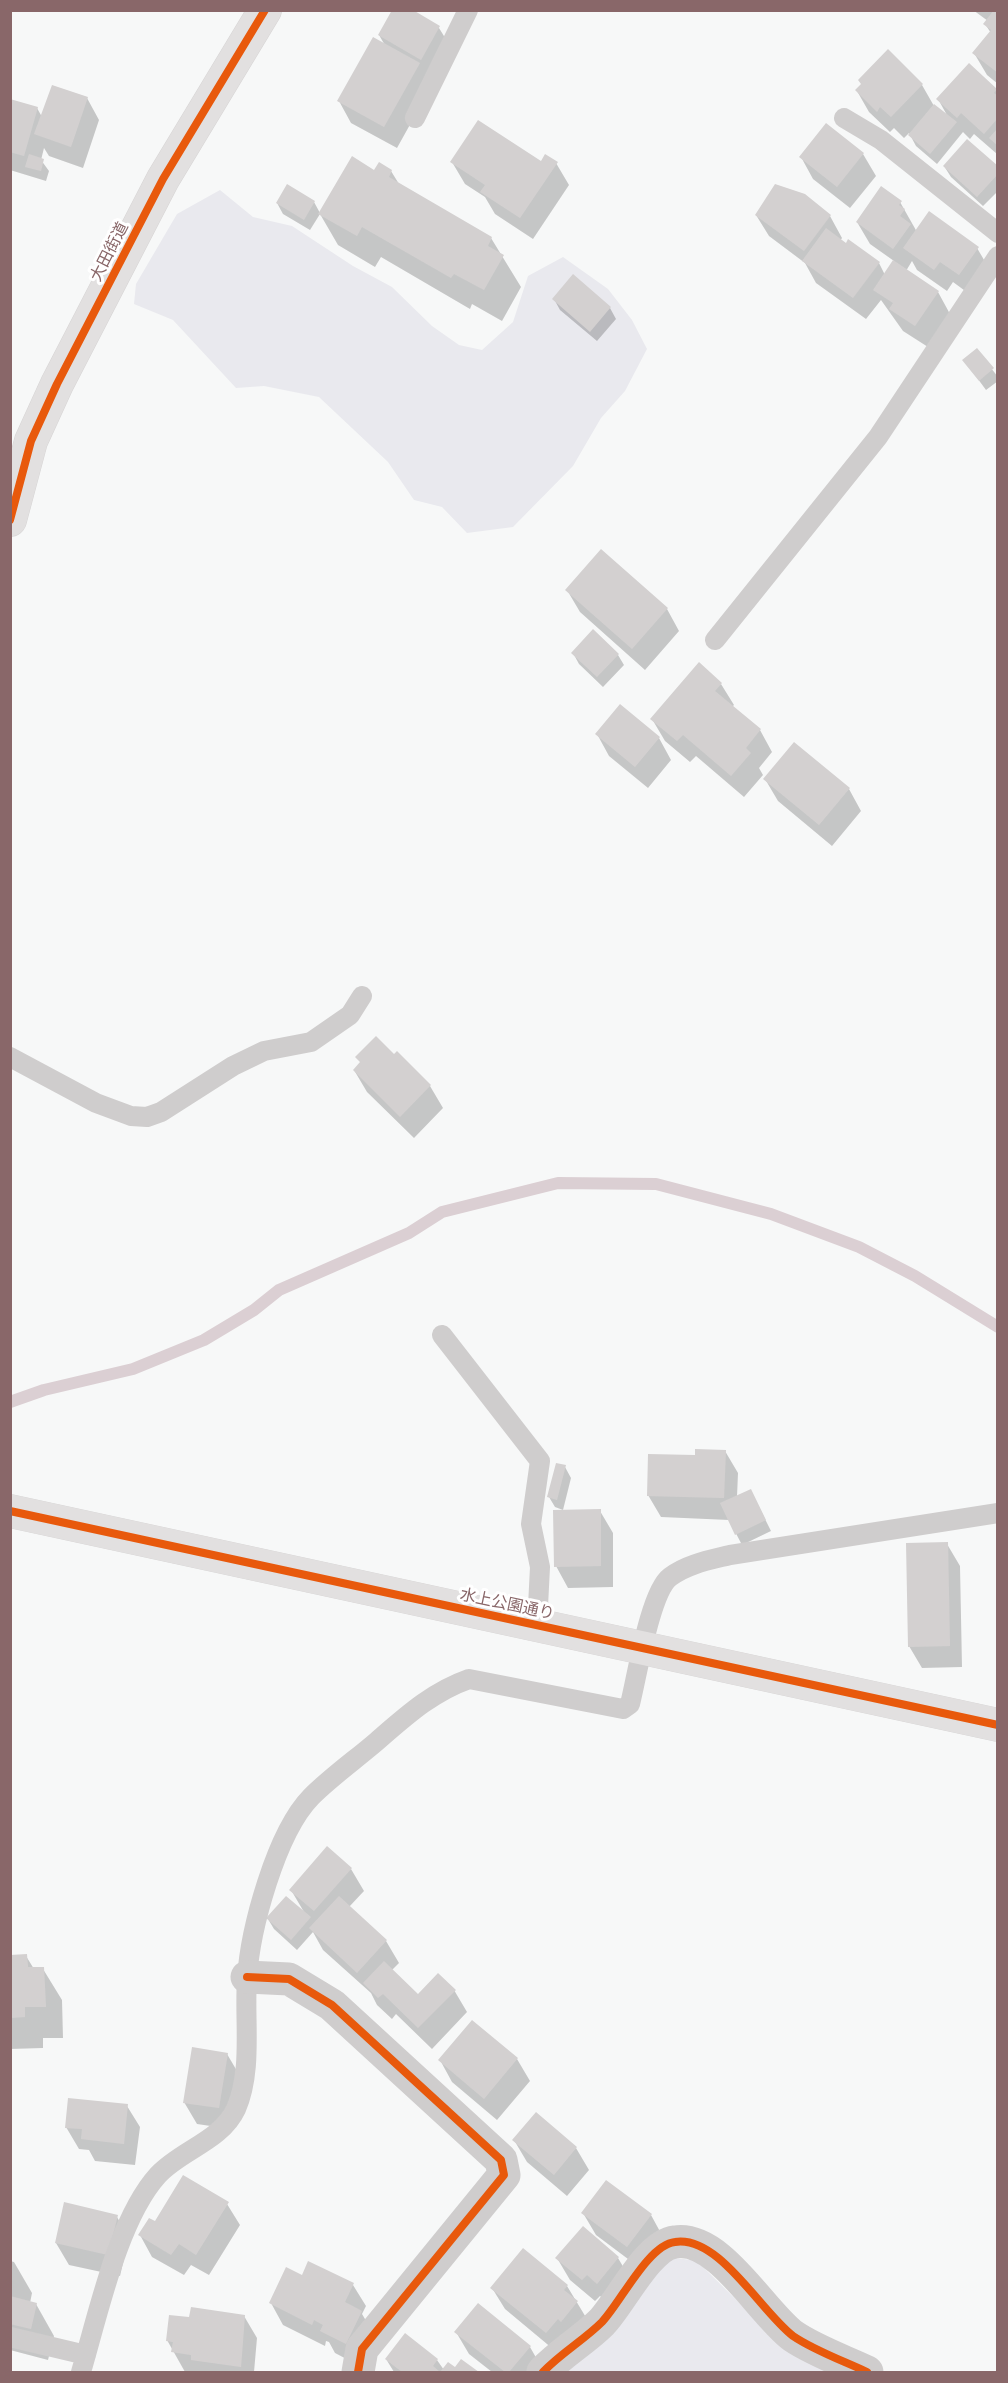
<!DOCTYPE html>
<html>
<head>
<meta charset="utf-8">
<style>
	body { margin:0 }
	#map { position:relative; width:1008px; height:2383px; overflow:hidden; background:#f7f8f8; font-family:"DejaVu Sans",sans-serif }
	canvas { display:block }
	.frame { position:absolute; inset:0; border:12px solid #896769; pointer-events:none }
</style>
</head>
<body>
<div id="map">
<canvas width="1008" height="2383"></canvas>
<div class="frame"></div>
</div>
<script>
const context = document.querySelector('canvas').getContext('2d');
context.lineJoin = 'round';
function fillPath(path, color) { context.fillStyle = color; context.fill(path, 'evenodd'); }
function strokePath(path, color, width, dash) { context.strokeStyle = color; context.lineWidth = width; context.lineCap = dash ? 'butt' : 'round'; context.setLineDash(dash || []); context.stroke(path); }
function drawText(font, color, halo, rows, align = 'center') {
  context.font = font + ' "DejaVu Sans","Noto Sans JP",sans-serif'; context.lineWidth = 6; context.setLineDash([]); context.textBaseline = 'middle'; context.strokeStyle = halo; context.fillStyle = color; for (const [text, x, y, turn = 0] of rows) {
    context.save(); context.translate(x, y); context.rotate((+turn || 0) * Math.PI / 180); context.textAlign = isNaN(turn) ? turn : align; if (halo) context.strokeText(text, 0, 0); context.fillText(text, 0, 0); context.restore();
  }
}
const green = new Path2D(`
	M 220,190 L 253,217 L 292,226 L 353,266 L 392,287 L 432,326 L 459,345 L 482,350 L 513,322 L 528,276 L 563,257 L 608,289 L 632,320 L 647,349 L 625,391 L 601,418 L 573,466 L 513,527 L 467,533 L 442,507 L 414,500 L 388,462 L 319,397 L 264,386 L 236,388 L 173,320 L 134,304 L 136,284 L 177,214 Z
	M 670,2257 L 697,2261 L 788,2351 L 832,2372 L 556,2372 Z`);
const shadow = new Path2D(`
	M 973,10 L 998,10 L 998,84 L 987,75 L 974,53 L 991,33 L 985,24 L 988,21 Z
	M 439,28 L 452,49 L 397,148 L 351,123 L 339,101 L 386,47 L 379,35 Z
	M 888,51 L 922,85 L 934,106 L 948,117 L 938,99 L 996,90 L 997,154 L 974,134 L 970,139 L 963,132 L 937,164 L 916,146 L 909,133 L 904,138 L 894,128 L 890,132 L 869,112 L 857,91 Z
	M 87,98 L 99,120 L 83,168 L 49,156 L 44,148 L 41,160 L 49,171 L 46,181 L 10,170 L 10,100 L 37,108 L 42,117 Z
	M 863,154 L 876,176 L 850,208 L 813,179 L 801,157 Z
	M 452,162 L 556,163 L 569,185 L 533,239 L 495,214 L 485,197 L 465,184 Z
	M 944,166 L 998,168 L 998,191 L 983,206 L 951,177 Z
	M 391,171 L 399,184 L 491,238 L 521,287 L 502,321 L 472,304 L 470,309 L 381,257 L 375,267 L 338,245 L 320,214 L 310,230 L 283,214 L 277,203 L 288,186 L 314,202 L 320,213 L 375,172 Z
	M 900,202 L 917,232 L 977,248 L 990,270 L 972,296 L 953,282 L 947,291 L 917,270 L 912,261 L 906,271 L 938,292 L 950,314 L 928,347 L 903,331 L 881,300 L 866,319 L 816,283 L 805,263 L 769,236 L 756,215 L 830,216 L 842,238 L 840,241 L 879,263 L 885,275 L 894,261 L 870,244 L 857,222 Z
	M 554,299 L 610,308 L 616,319 L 597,341 L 560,310 Z
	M 977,350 L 998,377 L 998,381 L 986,390 L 964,360 Z
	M 567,590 L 667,609 L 679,631 L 645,670 L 580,612 Z
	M 573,653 L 618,655 L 624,665 L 603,687 L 579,664 Z
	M 721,684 L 734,705 L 732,707 L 760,730 L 772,752 L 759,768 L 763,775 L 744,797 L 696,756 L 690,762 L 665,741 L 652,719 Z
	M 620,707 L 659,738 L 671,760 L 648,788 L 609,756 L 597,734 Z
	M 765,779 L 849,789 L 861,811 L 832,846 L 778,801 Z
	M 361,1063 L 430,1086 L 443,1108 L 414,1138 L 367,1092 L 354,1070 Z
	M 725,1451 L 738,1473 L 737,1497 L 756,1501 L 771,1531 L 742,1545 L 729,1520 L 661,1517 L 648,1495 L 696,1457 Z
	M 565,1467 L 571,1478 L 563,1510 L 555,1507 L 549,1497 Z
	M 600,1511 L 613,1533 L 613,1587 L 568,1588 L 556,1566 Z
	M 947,1544 L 960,1566 L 962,1667 L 922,1668 L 909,1646 Z
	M 351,1869 L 364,1891 L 349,1907 L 386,1941 L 399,1963 L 391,1971 L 418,1996 L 454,1990 L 467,2012 L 432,2049 L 396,2014 L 392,2019 L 377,2005 L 371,1993 L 323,1950 L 313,1932 L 297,1950 L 274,1929 L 268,1919 L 304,1912 L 291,1890 Z
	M 10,1956 L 26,1956 L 34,1969 L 43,1969 L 62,2000 L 63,2038 L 43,2038 L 43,2048 L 10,2049 Z
	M 472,2022 L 517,2059 L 530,2081 L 497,2120 L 452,2082 L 440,2060 Z
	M 227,2054 L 240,2076 L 231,2129 L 197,2124 L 184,2102 Z
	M 127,2106 L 140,2127 L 135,2165 L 95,2161 L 89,2150 L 79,2149 L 66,2127 Z
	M 536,2114 L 576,2148 L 589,2170 L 567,2196 L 527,2162 L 514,2140 Z
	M 227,2204 L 240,2225 L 209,2275 L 191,2265 L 184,2275 L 152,2257 L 140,2235 L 156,2223 Z
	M 583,2213 L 651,2215 L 663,2237 L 640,2268 L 596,2235 Z
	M 117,2217 L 129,2238 L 120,2276 L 69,2265 L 56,2243 Z
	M 583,2228 L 618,2258 L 631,2280 L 610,2304 L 600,2296 L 595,2301 L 570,2280 L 557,2258 Z
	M 10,2261 L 14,2262 L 32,2293 L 30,2303 L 36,2304 L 54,2336 L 48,2360 L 10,2350 Z
	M 309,2263 L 353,2285 L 366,2306 L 362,2314 L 374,2334 L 358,2365 L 335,2353 L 329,2342 L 326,2341 L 325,2346 L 283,2325 L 271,2303 L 303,2277 Z
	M 567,2286 L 590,2324 L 559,2354 L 505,2309 L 492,2288 Z
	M 244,2316 L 257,2338 L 254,2372 L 185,2372 L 167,2340 L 190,2319 Z
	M 456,2332 L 530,2347 L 542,2368 L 539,2372 L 492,2372 L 469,2354 Z
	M 386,2359 L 437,2360 L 444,2370 L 455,2369 L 462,2361 L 476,2372 L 394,2372 Z`);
const stream = new Path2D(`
	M 10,1402 L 44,1390 L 133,1369 L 204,1340 L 254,1310 L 279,1290 L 409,1233 L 442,1212 L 558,1183 L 656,1184 L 771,1214 L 859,1247 L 915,1276 L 998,1327`);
const building = new Path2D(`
	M 392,10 L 413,10 L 440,26 L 421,60 L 378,35 Z
	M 994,10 L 998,10 L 998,73 L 972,53 L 991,30 L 983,24 Z
	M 373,37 L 420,63 L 384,127 L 337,101 Z
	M 888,49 L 923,84 L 891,117 L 880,107 L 877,112 L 855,90 L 861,84 L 858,80 Z
	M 969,63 L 997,89 L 994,93 L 998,96 L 998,118 L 984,134 L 961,113 L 957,118 L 936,99 Z
	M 52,85 L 88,97 L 71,147 L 34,134 Z
	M 10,99 L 38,107 L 24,156 L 10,152 Z
	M 934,104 L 957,122 L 930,154 L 908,135 Z
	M 478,120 L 541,161 L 545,154 L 558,162 L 520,218 L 480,192 L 485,185 L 450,162 Z
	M 826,123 L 864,153 L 837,187 L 799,157 Z
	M 998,128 L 998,146 L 989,138 Z
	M 967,139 L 998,166 L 998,174 L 977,197 L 943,166 Z
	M 29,154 L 44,159 L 41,171 L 25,167 Z
	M 352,156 L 374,170 L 379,162 L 392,170 L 389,177 L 492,237 L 488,246 L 504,255 L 484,290 L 454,274 L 451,278 L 362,227 L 357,236 L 318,214 Z
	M 287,184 L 315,201 L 304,220 L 276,203 Z
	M 775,184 L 805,194 L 831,215 L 804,251 L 755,215 Z
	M 881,186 L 902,201 L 899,205 L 905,209 L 900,216 L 911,224 L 893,249 L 856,222 Z
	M 929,211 L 979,247 L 959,275 L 940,262 L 934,270 L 903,248 Z
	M 826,228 L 846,243 L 848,239 L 880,262 L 853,298 L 802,261 Z
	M 893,260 L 939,291 L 915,326 L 889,309 L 893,303 L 873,290 Z
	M 573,274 L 611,307 L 590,332 L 552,299 Z
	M 977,348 L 994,368 L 979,381 L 962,360 Z
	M 601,549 L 668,608 L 632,649 L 565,590 Z
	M 593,629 L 619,654 L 597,677 L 571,653 Z
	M 699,662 L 722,683 L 715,691 L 761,729 L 746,748 L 751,753 L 731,776 L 683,735 L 677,741 L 650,719 Z
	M 620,704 L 660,737 L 635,767 L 595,734 Z
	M 794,742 L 850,788 L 819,825 L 763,779 Z
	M 376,1036 L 394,1054 L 397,1051 L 431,1085 L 400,1117 L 353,1070 L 360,1062 L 355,1057 Z
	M 695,1449 L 726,1450 L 724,1498 L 647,1496 L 648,1454 L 695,1455 Z
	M 556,1463 L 566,1465 L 557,1500 L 547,1497 Z
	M 751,1489 L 766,1520 L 735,1535 L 720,1503 Z
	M 601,1509 L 601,1566 L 554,1567 L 553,1510 Z
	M 948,1542 L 950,1646 L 908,1647 L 906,1543 Z
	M 327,1846 L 352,1868 L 314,1911 L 289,1890 Z
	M 286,1896 L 311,1917 L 291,1940 L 266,1918 Z
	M 339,1896 L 387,1940 L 357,1973 L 309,1928 Z
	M 27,1954 L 28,1967 L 44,1967 L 46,2007 L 25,2007 L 25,2017 L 10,2018 L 10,1955 Z
	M 384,1961 L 418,1994 L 438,1973 L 456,1990 L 418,2028 L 383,1994 L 378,1998 L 363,1983 Z
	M 472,2020 L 518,2058 L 484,2099 L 438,2060 Z
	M 192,2047 L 228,2053 L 219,2108 L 183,2103 Z
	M 68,2098 L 128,2104 L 124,2144 L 81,2139 L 82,2129 L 65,2128 Z
	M 536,2112 L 577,2147 L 554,2175 L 512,2140 Z
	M 183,2175 L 229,2202 L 196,2255 L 179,2244 L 171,2255 L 138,2235 L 149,2218 L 155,2221 Z
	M 606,2180 L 652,2214 L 627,2247 L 581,2213 Z
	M 64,2202 L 118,2215 L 108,2255 L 55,2243 Z
	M 583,2226 L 619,2257 L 597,2284 L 587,2275 L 582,2280 L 555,2258 Z
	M 523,2248 L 568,2285 L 564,2290 L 578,2301 L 561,2322 L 558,2319 L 546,2333 L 490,2288 Z
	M 308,2261 L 354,2283 L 345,2302 L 362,2311 L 346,2344 L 320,2331 L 323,2325 L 314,2320 L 312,2325 L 269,2303 L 286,2267 L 302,2275 Z
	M 10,2296 L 37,2303 L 31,2329 L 10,2324 Z
	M 478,2303 L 531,2346 L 509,2372 L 505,2372 L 454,2332 Z
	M 191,2307 L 245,2315 L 241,2367 L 191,2360 L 191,2355 L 171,2352 L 173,2342 L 166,2341 L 169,2315 L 189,2317 Z
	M 405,2333 L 438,2359 L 433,2366 L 440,2372 L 448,2362 L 455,2367 L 461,2359 L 479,2372 L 402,2372 L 385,2359 Z`);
const lane = new Path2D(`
	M 415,118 L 468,10
	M 844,118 L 881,140 L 998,233
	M 715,640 L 878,437 L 998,256
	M 10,1057 L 96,1103 L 131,1116 L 147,1117 L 161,1112 L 233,1066 L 264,1051 L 311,1042 L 350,1015 L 362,996
	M 442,1335 L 540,1461 L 531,1524 L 540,1567 L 537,1626
	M 10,2337 L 86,2355
	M 81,2372 C 98,2315 118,2219 158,2175 C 181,2150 221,2141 236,2109 C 253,2070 244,2020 247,1979 C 250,1929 276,1833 311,1797 C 331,1777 355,1760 376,1742 C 406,1716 432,1692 469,1679 L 623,1709 L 630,1704 C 637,1677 650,1592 670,1577 C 687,1564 710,1560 730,1555 L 998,1513`);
const street = new Path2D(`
	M 247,1977 L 289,1979 L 332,2005 L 501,2160 L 504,2175 L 362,2349 L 358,2372
	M 543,2372 C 561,2353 584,2340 602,2322 C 621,2302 648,2245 675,2242 C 719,2235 761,2312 793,2336 C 815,2351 844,2361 867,2372`);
const secondary = new Path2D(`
	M 10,520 L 31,441 L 57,384 L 163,179 L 265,10
	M 10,1511 L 998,1725`);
const cycleway = new Path2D(`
	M 10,520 L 31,441 L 57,384 L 163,179 L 265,10
	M 10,1511 L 998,1725
	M 247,1977 L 289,1979 L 332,2005 L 501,2160 L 504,2175 L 362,2349 L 358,2372
	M 543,2372 C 561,2353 584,2340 602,2322 C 621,2302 648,2245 675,2242 C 719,2235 761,2312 793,2336 C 815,2351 844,2361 867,2372`);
const streetNames = [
	["大田街道",110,252,-63],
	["水上公園通り",507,1605,12]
];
fillPath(green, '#e9e9ee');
fillPath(shadow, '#0003');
strokePath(stream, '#dbcfd3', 12);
fillPath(building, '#d3d0d0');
strokePath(secondary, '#d6d4d4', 34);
strokePath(lane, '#cfcdcd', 20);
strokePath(street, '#cfcdcd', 33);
strokePath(secondary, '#e2e0e0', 33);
strokePath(cycleway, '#e8590c', 8);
drawText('16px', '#896769', '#fff', streetNames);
</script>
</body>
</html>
